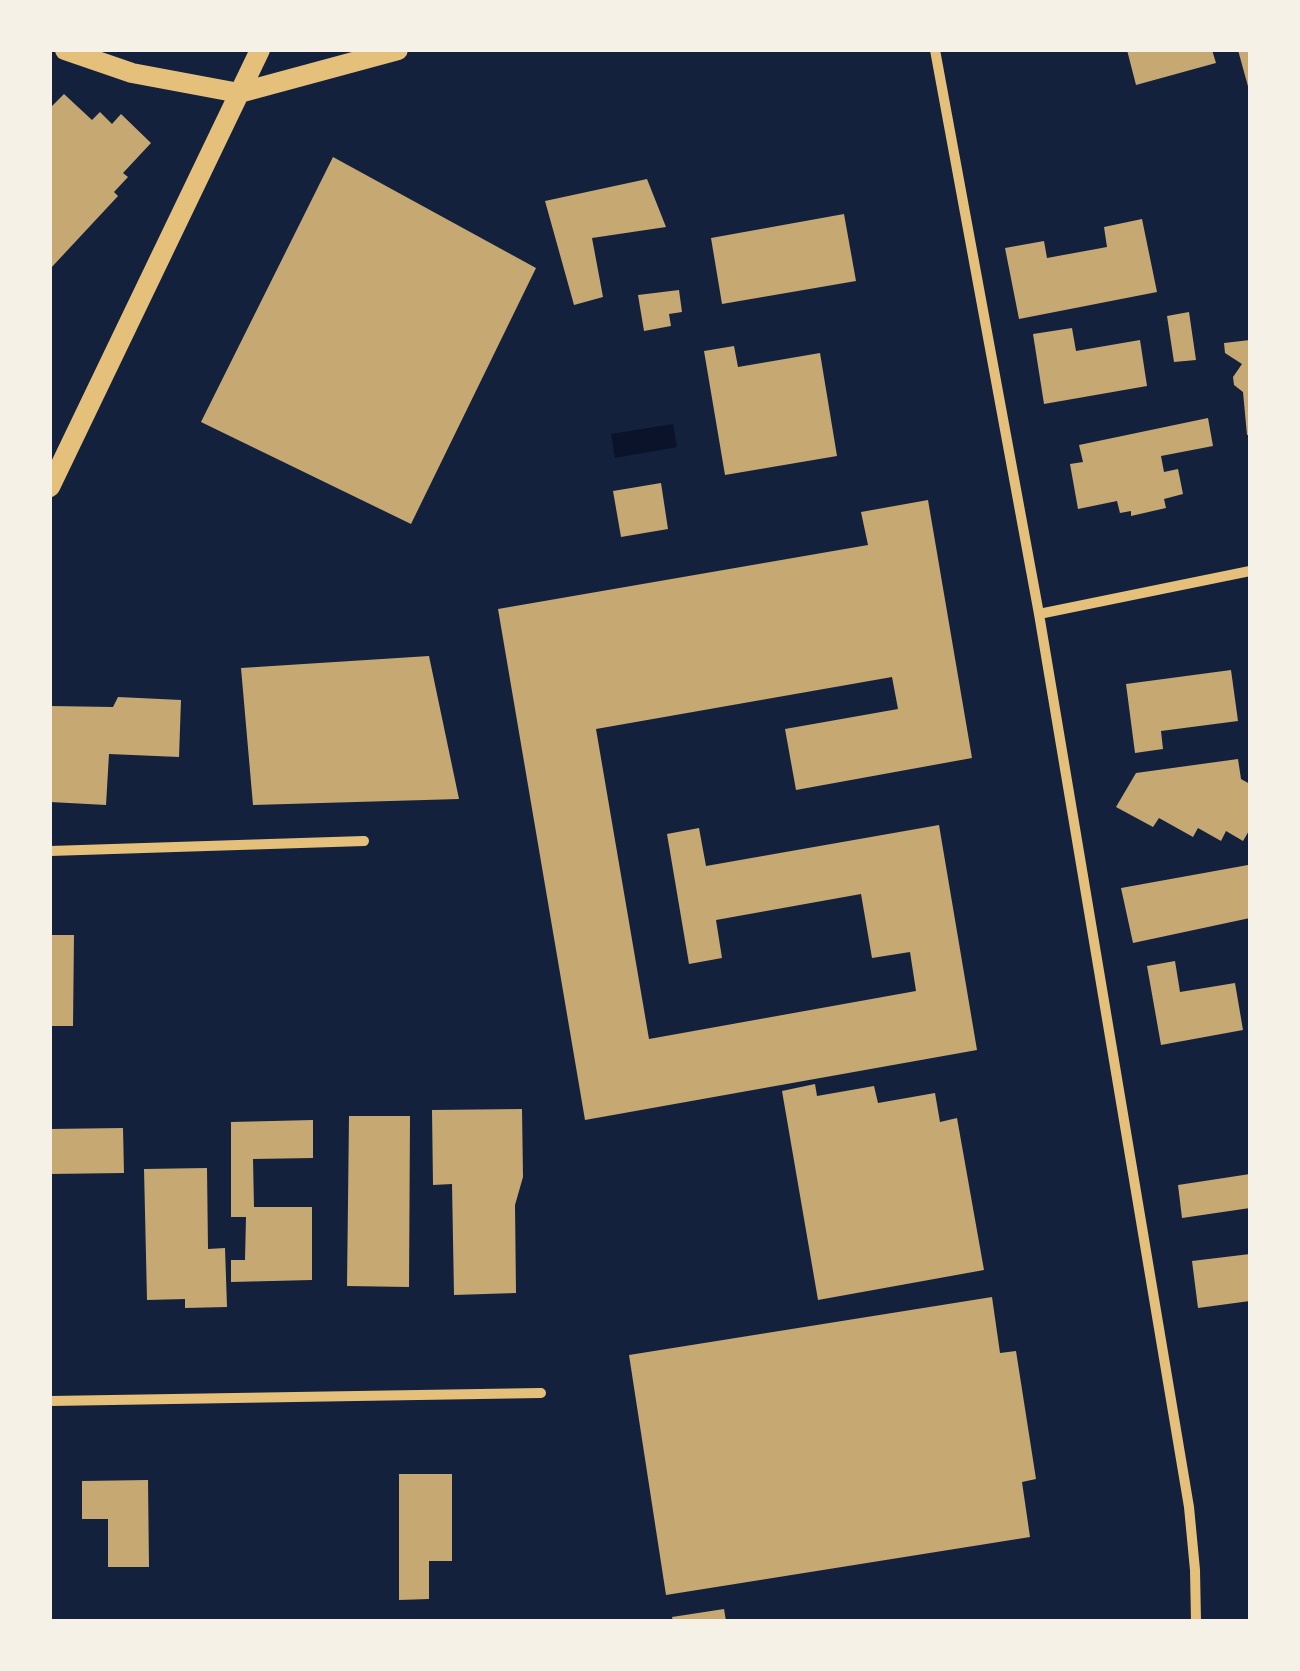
<!DOCTYPE html>
<html>
<head>
<meta charset="utf-8">
<style>
	body { margin:0 }
	#map { position:relative; width:1300px; height:1671px; overflow:hidden; background:#14213d; font-family:"Playfair Display",serif }
	canvas { display:block }
	.frame { position:absolute; inset:0; border:52px solid #f6f1e7; pointer-events:none }
</style>
</head>
<body>
<div id="map">
<canvas width="1300" height="1671"></canvas>
<div class="frame"></div>
</div>
<script>
const context = document.querySelector('canvas').getContext('2d');
context.lineJoin = 'round';
function fillPath(path, color) { context.fillStyle = color; context.fill(path, 'evenodd'); }
function strokePath(path, color, width, dash) { context.strokeStyle = color; context.lineWidth = width; context.lineCap = dash ? 'butt' : 'round'; context.setLineDash(dash || []); context.stroke(path); }
const water = new Path2D(`
	M 673,424 L 677,447 L 615,458 L 611,434 Z`);
const building = new Path2D(`
	M 1127,50 L 1212,50 L 1216,63 L 1136,85 Z
	M 1238,50 L 1250,50 L 1250,89 L 1249,90 Z
	M 64,94 L 92,120 L 100,112 L 112,124 L 121,114 L 151,143 L 123,173 L 128,177 L 114,192 L 118,196 L 50,269 L 50,108 Z
	M 333,157 L 536,268 L 411,524 L 201,422 Z
	M 647,179 L 666,227 L 592,238 L 603,297 L 574,305 L 545,201 Z
	M 844,214 L 856,281 L 722,304 L 711,238 Z
	M 1142,219 L 1157,292 L 1019,319 L 1005,248 L 1044,241 L 1047,258 L 1107,247 L 1104,227 Z
	M 679,290 L 682,312 L 669,314 L 671,326 L 644,331 L 638,295 Z
	M 1189,312 L 1196,360 L 1174,362 L 1167,316 Z
	M 1072,328 L 1076,351 L 1140,340 L 1147,386 L 1044,404 L 1033,334 Z
	M 1250,340 L 1250,435 L 1247,435 L 1243,392 L 1234,385 L 1233,377 L 1242,364 L 1225,353 L 1224,343 Z
	M 734,346 L 738,367 L 820,353 L 837,456 L 725,475 L 704,351 Z
	M 1208,418 L 1213,446 L 1161,456 L 1164,472 L 1178,469 L 1183,494 L 1164,499 L 1166,508 L 1131,516 L 1131,511 L 1120,513 L 1117,501 L 1078,509 L 1070,464 L 1083,462 L 1079,445 Z
	M 661,483 L 668,529 L 621,537 L 613,491 Z
	M 928,500 L 972,758 L 796,790 L 785,729 L 898,709 L 892,677 L 596,729 L 649,1039 L 916,991 L 910,952 L 872,958 L 861,894 L 716,920 L 722,958 L 689,964 L 667,834 L 699,828 L 706,866 L 939,825 L 977,1050 L 585,1120 L 498,609 L 868,545 L 861,512 Z
	M 429,656 L 459,799 L 253,805 L 241,668 Z
	M 1231,670 L 1238,721 L 1161,731 L 1163,749 L 1135,753 L 1126,684 Z
	M 118,697 L 181,700 L 179,757 L 109,754 L 106,805 L 50,802 L 50,706 L 113,707 Z
	M 1238,759 L 1241,779 L 1250,784 L 1250,829 L 1243,841 L 1226,831 L 1221,841 L 1198,828 L 1193,837 L 1159,818 L 1153,827 L 1116,807 L 1136,773 Z
	M 1248,865 L 1250,918 L 1133,943 L 1121,888 Z
	M 50,935 L 74,935 L 73,1026 L 50,1026 Z
	M 1175,961 L 1180,992 L 1235,983 L 1243,1030 L 1161,1045 L 1147,966 Z
	M 815,1084 L 817,1096 L 874,1086 L 878,1103 L 935,1093 L 940,1122 L 957,1118 L 984,1270 L 818,1300 L 782,1091 Z
	M 522,1109 L 523,1177 L 515,1205 L 516,1293 L 454,1295 L 452,1184 L 433,1185 L 432,1110 Z
	M 349,1116 L 410,1116 L 409,1287 L 347,1286 Z
	M 313,1120 L 313,1158 L 253,1159 L 254,1207 L 312,1207 L 312,1280 L 231,1282 L 231,1260 L 245,1260 L 246,1217 L 231,1217 L 231,1122 Z
	M 123,1128 L 124,1173 L 50,1174 L 50,1129 Z
	M 207,1168 L 208,1249 L 225,1248 L 227,1307 L 185,1308 L 185,1299 L 147,1300 L 144,1169 Z
	M 1250,1174 L 1250,1208 L 1182,1218 L 1178,1185 Z
	M 1250,1254 L 1250,1301 L 1198,1308 L 1192,1261 Z
	M 992,1297 L 1000,1353 L 1016,1351 L 1036,1479 L 1022,1482 L 1030,1537 L 666,1595 L 629,1355 Z
	M 399,1474 L 452,1474 L 452,1561 L 429,1561 L 429,1599 L 399,1600 Z
	M 148,1480 L 149,1567 L 108,1567 L 108,1519 L 82,1519 L 82,1481 Z
	M 724,1609 L 726,1621 L 673,1621 L 672,1617 Z`);
const minor = new Path2D(`
	M 935,50 L 1039,614 L 1189,1507 L 1195,1570 L 1196,1621
	M 1039,614 L 1250,571
	M 50,851 L 364,841
	M 50,1401 L 541,1393`);
const secondary = new Path2D(`
	M 65,50 L 132,73 L 239,93 L 398,50
	M 50,487 L 260,50`);
fillPath(water, '#0b132b');
fillPath(building, '#c6a872');
strokePath(minor, '#e5c07b', 10);
strokePath(secondary, '#e5c07b', 20);
</script>
</body>
</html>
